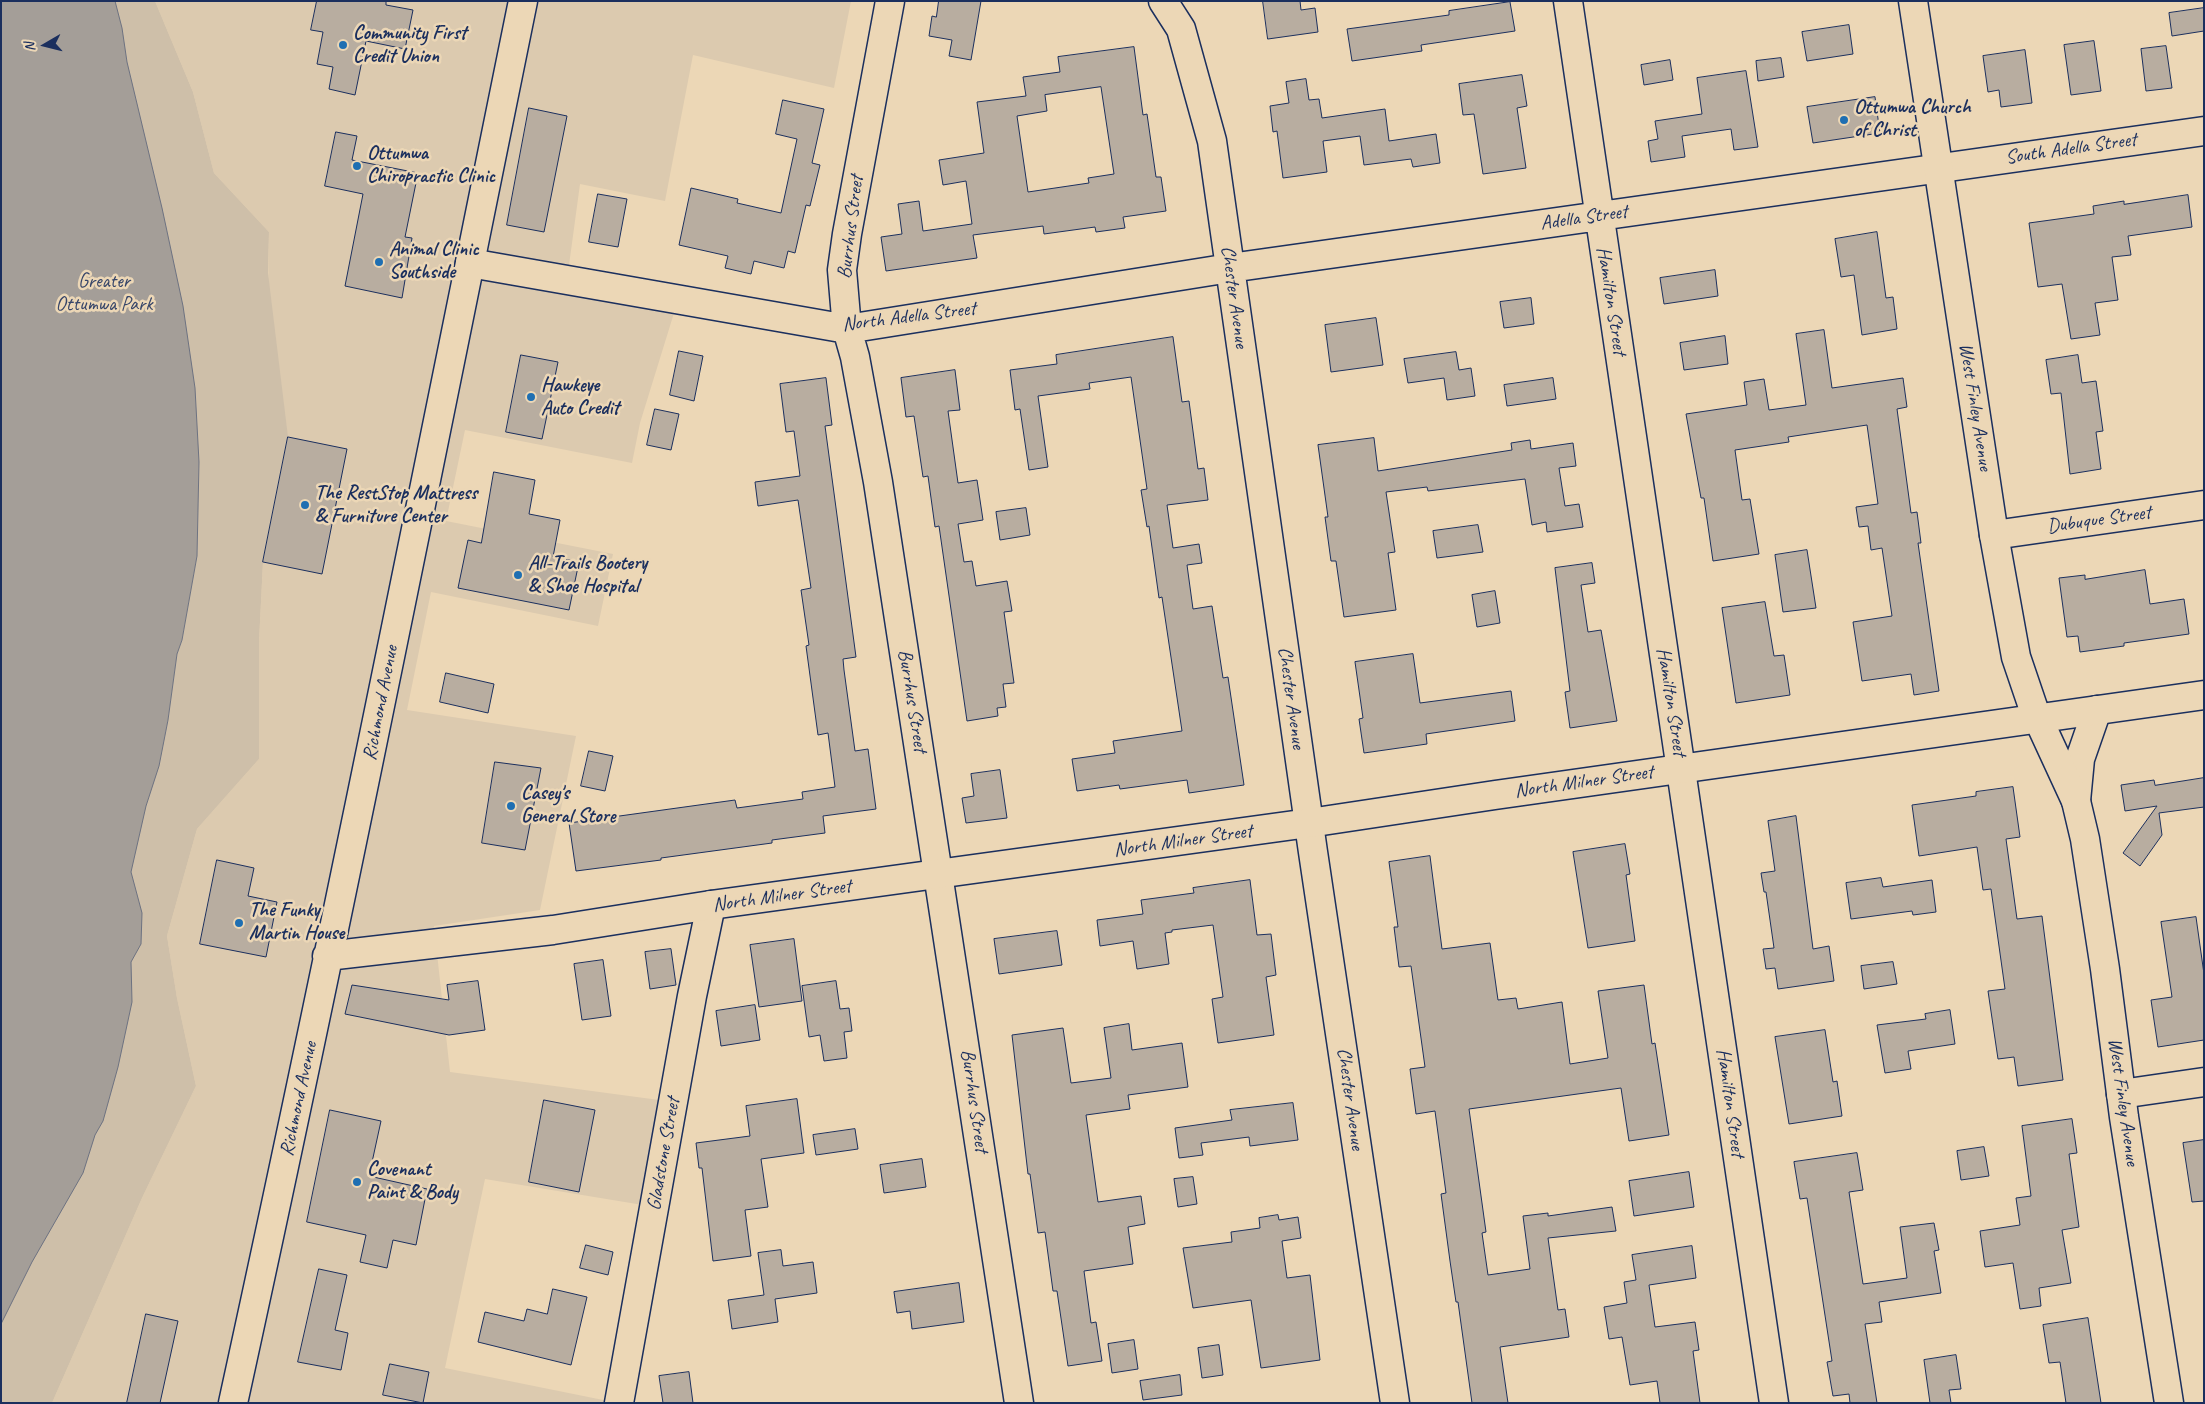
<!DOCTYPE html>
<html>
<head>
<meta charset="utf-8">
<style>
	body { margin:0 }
	#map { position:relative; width:2205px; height:1404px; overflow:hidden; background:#ecd7b6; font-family:Caveat,sans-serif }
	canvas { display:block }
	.frame { position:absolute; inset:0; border:2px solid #1b2f5e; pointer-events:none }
	.north { position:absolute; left:20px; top:20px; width:50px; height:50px; -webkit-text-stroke:4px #ecd7b6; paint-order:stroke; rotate:262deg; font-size:14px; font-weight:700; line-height:20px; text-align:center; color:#1b2f5e }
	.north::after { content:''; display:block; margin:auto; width:18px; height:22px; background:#1b2f5e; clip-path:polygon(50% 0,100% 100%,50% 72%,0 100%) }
</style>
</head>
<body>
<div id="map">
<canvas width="2205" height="1404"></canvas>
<div class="frame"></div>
<div class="north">N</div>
</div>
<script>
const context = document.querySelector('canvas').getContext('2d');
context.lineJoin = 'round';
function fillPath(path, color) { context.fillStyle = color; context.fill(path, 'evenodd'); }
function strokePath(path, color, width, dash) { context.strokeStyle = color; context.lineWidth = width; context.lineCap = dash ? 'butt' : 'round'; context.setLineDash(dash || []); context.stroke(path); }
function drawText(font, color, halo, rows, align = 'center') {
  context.font = font + ' Caveat,sans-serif'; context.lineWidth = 5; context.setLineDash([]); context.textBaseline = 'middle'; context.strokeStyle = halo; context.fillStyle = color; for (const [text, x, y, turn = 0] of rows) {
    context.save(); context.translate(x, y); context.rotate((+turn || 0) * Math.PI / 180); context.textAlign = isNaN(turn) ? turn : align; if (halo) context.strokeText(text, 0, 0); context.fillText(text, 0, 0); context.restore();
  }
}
const built = new Path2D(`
	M 155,1 L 851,1 L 834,88 L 693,55 L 665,201 L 580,184 L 567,280 L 678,300 L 640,423 L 632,463 L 465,430 L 446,521 L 613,554 L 598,626 L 431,592 L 407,710 L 576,736 L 540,910 L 434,926 L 450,1072 L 674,1102 L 655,1207 L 485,1179 L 445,1368 L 618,1403 L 52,1403 L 142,1198 L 196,1086 L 177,998 L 167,936 L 197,829 L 259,759 L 259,642 L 263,562 L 269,232 L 214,173 L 193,92 Z`);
const green = new Path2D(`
	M 1,1 L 155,1 L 193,92 L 214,173 L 269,232 L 268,273 L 288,437 L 263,562 L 259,642 L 259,759 L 197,829 L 167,936 L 177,998 L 196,1086 L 142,1198 L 52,1403 L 1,1403 ZM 199,462 L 197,556 L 182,640 L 177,654 L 168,720 L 157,771 Z`);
const water = new Path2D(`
	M 1,1 L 115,1 L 122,28 L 127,62 L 162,208 L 183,306 L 195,388 L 199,462 L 197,556 L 182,640 L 177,654 L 168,720 L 159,766 L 146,806 L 131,872 L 142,913 L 141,944 L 131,962 L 132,1002 L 118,1067 L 103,1121 L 95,1135 L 83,1173 L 32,1262 L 1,1324 Z`);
const building = new Path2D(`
	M 317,1 L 386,1 L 386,5 L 413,10 L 405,49 L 366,41 L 355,95 L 329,89 L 333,67 L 317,64 L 323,32 L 311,30 Z
	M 939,1 L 981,1 L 971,60 L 949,56 L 952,40 L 929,36 L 932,16 L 936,17 Z
	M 1263,1 L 1300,1 L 1301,10 L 1315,8 L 1318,32 L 1268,39 Z
	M 1510,2 L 1515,31 L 1421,45 L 1422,51 L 1352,61 L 1347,29 L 1449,15 L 1449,11 Z
	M 2204,8 L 2204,31 L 2172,36 L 2169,13 Z
	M 1849,25 L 1853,54 L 1807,61 L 1802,32 Z
	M 2094,41 L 2101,91 L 2071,95 L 2064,45 Z
	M 2166,46 L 2172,88 L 2146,91 L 2141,49 Z
	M 1134,47 L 1143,115 L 1147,114 L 1156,177 L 1161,177 L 1166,211 L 1123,217 L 1125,228 L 1096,232 L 1095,227 L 1044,234 L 1043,226 L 973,235 L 977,258 L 886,271 L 881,237 L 902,234 L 898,204 L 919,201 L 923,231 L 972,224 L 966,181 L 943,185 L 939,160 L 984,153 L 977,102 L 1026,96 L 1023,77 L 1060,72 L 1058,57 ZM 1101,87 L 1114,174 L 1088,178 L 1089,183 L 1028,192 L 1017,116 L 1047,111 L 1045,95 Z
	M 2025,50 L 2032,103 L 2001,107 L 1999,90 L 1988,92 L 1983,56 Z
	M 1781,58 L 1784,77 L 1758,81 L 1756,61 Z
	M 1670,60 L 1673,80 L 1644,85 L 1641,65 Z
	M 1746,71 L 1758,147 L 1734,150 L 1731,129 L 1682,136 L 1685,157 L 1651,162 L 1648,141 L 1658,139 L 1655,121 L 1702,114 L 1697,78 Z
	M 1522,75 L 1527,106 L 1517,108 L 1526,168 L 1483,174 L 1474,114 L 1463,115 L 1459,84 Z
	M 1306,79 L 1309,100 L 1319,99 L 1322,118 L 1385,109 L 1389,141 L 1436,134 L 1440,163 L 1413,167 L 1411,159 L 1364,165 L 1360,136 L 1323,141 L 1327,172 L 1283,178 L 1277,131 L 1273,132 L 1270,106 L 1289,103 L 1286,82 Z
	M 1875,97 L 1880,133 L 1813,143 L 1807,107 Z
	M 783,100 L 824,109 L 812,163 L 820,165 L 810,206 L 806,205 L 795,253 L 788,251 L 784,268 L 754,261 L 751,274 L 725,268 L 728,256 L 679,245 L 691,188 L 738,199 L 737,203 L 781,213 L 797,139 L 776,134 Z
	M 529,108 L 567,116 L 544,232 L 507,225 Z
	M 336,132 L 357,136 L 352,160 L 418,173 L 405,237 L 412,238 L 402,298 L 345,286 L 363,194 L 325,186 Z
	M 598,194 L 627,199 L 618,247 L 589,242 Z
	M 2188,195 L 2192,227 L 2128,236 L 2131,255 L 2112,257 L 2118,300 L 2095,303 L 2100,335 L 2071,339 L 2062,284 L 2038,287 L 2029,223 L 2094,214 L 2093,206 L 2124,201 L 2124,204 Z
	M 1877,232 L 1886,298 L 1893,297 L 1897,329 L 1862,335 L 1854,275 L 1841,277 L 1835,239 Z
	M 1715,270 L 1718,296 L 1664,304 L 1660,278 Z
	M 1531,298 L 1534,324 L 1504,328 L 1500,302 Z
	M 1376,318 L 1383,365 L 1331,372 L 1325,325 Z
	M 1824,330 L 1832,388 L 1903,378 L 1907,407 L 1897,409 L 1911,513 L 1917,512 L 1921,543 L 1918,543 L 1939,691 L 1914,695 L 1911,674 L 1862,681 L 1853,622 L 1892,616 L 1882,548 L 1871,550 L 1868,526 L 1859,527 L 1856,507 L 1878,504 L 1867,425 L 1788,437 L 1789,442 L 1735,450 L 1742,500 L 1750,499 L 1759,554 L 1713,561 L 1704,498 L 1701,498 L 1686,414 L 1747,405 L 1744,382 L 1764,379 L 1769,410 L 1806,405 L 1796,334 Z
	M 1725,336 L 1728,364 L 1684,370 L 1680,343 Z
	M 1173,337 L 1182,402 L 1189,401 L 1198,469 L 1204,468 L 1208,500 L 1167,505 L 1173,548 L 1199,544 L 1202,563 L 1187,565 L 1193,609 L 1212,606 L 1223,678 L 1228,677 L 1244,785 L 1189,793 L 1187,780 L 1120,789 L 1119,785 L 1077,791 L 1072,759 L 1115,753 L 1113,741 L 1182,731 L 1162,597 L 1159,598 L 1149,526 L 1147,527 L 1141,490 L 1147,489 L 1131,377 L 1089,383 L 1090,389 L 1038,396 L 1048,467 L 1029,470 L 1020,409 L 1015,410 L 1010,370 L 1057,364 L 1056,355 Z
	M 679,351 L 703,356 L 694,401 L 670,395 Z
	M 1456,352 L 1459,370 L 1471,368 L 1475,396 L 1447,400 L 1444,378 L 1408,383 L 1404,359 Z
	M 521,355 L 558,362 L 542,439 L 506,432 Z
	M 2078,355 L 2082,383 L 2096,381 L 2103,431 L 2096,432 L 2101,469 L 2070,474 L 2061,393 L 2051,394 L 2046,360 Z
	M 955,370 L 960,410 L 948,411 L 958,483 L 977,480 L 983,520 L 958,524 L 964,562 L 972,561 L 976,586 L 1007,581 L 1012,611 L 1004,612 L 1014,683 L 1003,684 L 1006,707 L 997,708 L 998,716 L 967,721 L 939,526 L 935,527 L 928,476 L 923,477 L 914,416 L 906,417 L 901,378 Z
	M 826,378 L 832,425 L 825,426 L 856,657 L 843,659 L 844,670 L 855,751 L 868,749 L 876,809 L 823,816 L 825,833 L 772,840 L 772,843 L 661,858 L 661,860 L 576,871 L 569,823 L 735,800 L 737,808 L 803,799 L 802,792 L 835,787 L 828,733 L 818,735 L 806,646 L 809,645 L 801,590 L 811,588 L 798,500 L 758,506 L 755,482 L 800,476 L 794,431 L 786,432 L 780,384 Z
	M 1553,378 L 1556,399 L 1507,406 L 1504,385 Z
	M 655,409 L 679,414 L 671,450 L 647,445 Z
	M 288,437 L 347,449 L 322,574 L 263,562 Z
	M 1374,438 L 1378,471 L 1512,450 L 1511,443 L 1530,440 L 1531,449 L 1573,443 L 1576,466 L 1559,468 L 1565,506 L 1579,504 L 1583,527 L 1547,532 L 1546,522 L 1532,525 L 1525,479 L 1428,491 L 1427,487 L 1386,492 L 1395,552 L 1388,553 L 1396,610 L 1344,617 L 1336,561 L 1331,561 L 1325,517 L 1328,517 L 1318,445 Z
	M 494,472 L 535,480 L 529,514 L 560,520 L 553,557 L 579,562 L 569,610 L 458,588 L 468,540 L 481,543 Z
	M 1026,508 L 1030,535 L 1000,540 L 996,512 Z
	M 1478,525 L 1483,552 L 1437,558 L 1433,531 Z
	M 1807,550 L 1816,608 L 1783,612 L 1775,555 Z
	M 1592,563 L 1595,583 L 1581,585 L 1588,632 L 1601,630 L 1617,721 L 1570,728 L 1565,692 L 1570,691 L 1555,568 Z
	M 2145,570 L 2150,604 L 2184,599 L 2189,634 L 2124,643 L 2124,646 L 2080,652 L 2078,636 L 2067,637 L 2059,578 L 2085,575 L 2085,579 Z
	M 1495,591 L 1500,623 L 1477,627 L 1472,595 Z
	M 1765,602 L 1774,656 L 1784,655 L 1790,695 L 1736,703 L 1722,608 Z
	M 1413,654 L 1420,703 L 1511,691 L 1515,721 L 1426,734 L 1427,744 L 1364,753 L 1359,719 L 1363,718 L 1355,662 Z
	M 446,673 L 494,684 L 488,713 L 440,702 Z
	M 589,751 L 613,756 L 605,791 L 581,786 Z
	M 495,762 L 541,768 L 525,850 L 482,843 Z
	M 1000,770 L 1007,818 L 966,823 L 962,798 L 974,796 L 971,774 Z
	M 2204,778 L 2204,807 L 2159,813 L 2162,835 L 2140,866 L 2123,853 L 2157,806 L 2125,811 L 2121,785 L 2154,780 L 2155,785 Z
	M 2013,787 L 2020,837 L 2006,839 L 2017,919 L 2042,916 L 2063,1080 L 2018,1086 L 2014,1057 L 1998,1059 L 1988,991 L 2005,989 L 1991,889 L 1983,890 L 1977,847 L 1919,856 L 1912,805 L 1976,796 L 1976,792 Z
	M 1796,816 L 1813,949 L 1829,946 L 1834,981 L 1778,989 L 1775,968 L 1766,969 L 1763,949 L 1774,948 L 1766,892 L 1764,892 L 1761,873 L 1775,871 L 1768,821 Z
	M 1625,844 L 1630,874 L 1626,875 L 1635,941 L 1588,948 L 1573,852 Z
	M 1430,856 L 1442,949 L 1490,943 L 1498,1000 L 1516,998 L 1518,1009 L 1562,1002 L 1570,1064 L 1608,1058 L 1598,991 L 1644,985 L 1652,1044 L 1655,1043 L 1669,1135 L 1629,1141 L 1621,1088 L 1469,1109 L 1486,1232 L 1482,1233 L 1488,1275 L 1530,1269 L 1523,1216 L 1548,1213 L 1548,1216 L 1612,1207 L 1616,1231 L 1548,1238 L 1558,1310 L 1565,1309 L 1569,1337 L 1500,1347 L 1508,1403 L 1472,1403 L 1458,1302 L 1456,1302 L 1450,1261 L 1441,1194 L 1446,1193 L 1435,1111 L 1416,1114 L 1410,1069 L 1425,1067 L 1411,966 L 1399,967 L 1394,927 L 1398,927 L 1389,862 Z
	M 217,860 L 254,868 L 248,896 L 277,902 L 266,957 L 200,944 Z
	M 1881,878 L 1883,887 L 1932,880 L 1936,912 L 1913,915 L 1912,911 L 1851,919 L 1846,883 Z
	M 1250,880 L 1257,935 L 1271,934 L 1276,975 L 1266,977 L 1274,1035 L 1218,1043 L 1212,999 L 1223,997 L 1213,925 L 1172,930 L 1172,932 L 1165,933 L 1169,964 L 1137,969 L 1133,941 L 1100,946 L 1097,920 L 1143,914 L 1141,900 L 1194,893 L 1193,888 Z
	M 2196,917 L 2204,974 L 2204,1040 L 2158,1047 L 2151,1000 L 2172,997 L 2161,922 Z
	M 1057,931 L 1062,965 L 999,974 L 994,939 Z
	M 794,939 L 802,1001 L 759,1007 L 750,945 Z
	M 671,949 L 676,985 L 650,989 L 645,952 Z
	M 603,960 L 611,1016 L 582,1020 L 574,964 Z
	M 1893,962 L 1897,984 L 1864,989 L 1861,966 Z
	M 478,981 L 485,1030 L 449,1035 L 345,1014 L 352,985 L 449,1000 L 447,985 Z
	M 836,981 L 840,1009 L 849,1008 L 852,1031 L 844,1032 L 847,1058 L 824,1061 L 820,1035 L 809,1037 L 802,986 Z
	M 755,1005 L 760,1040 L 721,1046 L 716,1011 Z
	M 1950,1010 L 1955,1044 L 1908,1051 L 1911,1069 L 1885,1073 L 1877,1025 L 1926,1019 L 1925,1014 Z
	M 1129,1024 L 1132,1050 L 1182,1043 L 1188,1087 L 1128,1095 L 1130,1109 L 1086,1115 L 1098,1202 L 1141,1196 L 1145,1224 L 1128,1227 L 1133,1264 L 1084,1271 L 1091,1323 L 1096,1322 L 1102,1361 L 1068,1366 L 1057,1291 L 1053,1291 L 1045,1232 L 1038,1233 L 1030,1174 L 1028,1174 L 1012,1035 L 1063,1028 L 1071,1083 L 1111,1078 L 1104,1028 Z
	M 1825,1030 L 1833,1082 L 1837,1081 L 1842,1116 L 1789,1124 L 1775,1037 Z
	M 797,1099 L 804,1153 L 761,1159 L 768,1207 L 745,1210 L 751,1256 L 713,1261 L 702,1168 L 699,1168 L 696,1143 L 750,1136 L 746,1106 Z
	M 544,1100 L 595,1110 L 579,1192 L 529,1182 Z
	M 1293,1103 L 1298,1140 L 1250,1146 L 1249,1137 L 1201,1143 L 1203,1155 L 1179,1158 L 1175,1128 L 1232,1120 L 1230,1110 Z
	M 330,1110 L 381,1121 L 369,1176 L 427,1189 L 416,1245 L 393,1240 L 387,1268 L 360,1262 L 366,1235 L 307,1222 Z
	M 2072,1119 L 2077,1153 L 2069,1154 L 2079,1227 L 2062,1230 L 2071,1283 L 2039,1288 L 2041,1306 L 2020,1309 L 2013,1263 L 1985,1267 L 1980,1231 L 2020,1225 L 2016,1198 L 2031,1196 L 2022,1126 Z
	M 855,1129 L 858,1149 L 816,1155 L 813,1135 Z
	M 2204,1140 L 2204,1201 L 2192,1202 L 2183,1143 Z
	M 1984,1147 L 1989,1176 L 1961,1180 L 1957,1151 Z
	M 1857,1153 L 1863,1190 L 1849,1192 L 1863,1284 L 1907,1278 L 1900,1227 L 1934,1223 L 1939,1250 L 1934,1251 L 1941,1293 L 1879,1302 L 1882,1322 L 1865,1324 L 1877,1403 L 1850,1403 L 1849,1394 L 1833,1396 L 1827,1362 L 1832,1361 L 1807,1198 L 1800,1199 L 1794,1162 Z
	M 922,1159 L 926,1187 L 884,1193 L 880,1165 Z
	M 1689,1172 L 1694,1207 L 1634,1216 L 1629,1181 Z
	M 1193,1177 L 1197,1204 L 1178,1207 L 1174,1179 Z
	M 1278,1215 L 1279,1220 L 1298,1217 L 1301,1238 L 1282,1241 L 1287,1278 L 1310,1275 L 1320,1360 L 1261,1368 L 1251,1300 L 1193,1308 L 1183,1248 L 1232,1242 L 1231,1232 L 1260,1228 L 1259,1218 Z
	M 586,1245 L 613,1252 L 608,1275 L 580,1268 Z
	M 1692,1246 L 1696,1278 L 1649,1285 L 1655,1327 L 1695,1322 L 1699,1350 L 1693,1351 L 1700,1403 L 1660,1403 L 1657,1381 L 1630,1385 L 1622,1337 L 1609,1339 L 1604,1307 L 1627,1303 L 1624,1282 L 1636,1280 L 1632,1255 Z
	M 781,1250 L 783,1266 L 813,1262 L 817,1293 L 775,1299 L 778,1322 L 732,1329 L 728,1300 L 764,1295 L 758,1253 Z
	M 319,1269 L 347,1275 L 335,1330 L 348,1333 L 341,1370 L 298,1362 Z
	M 959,1283 L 964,1322 L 912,1329 L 910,1311 L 897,1313 L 894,1292 Z
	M 553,1289 L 587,1297 L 571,1365 L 478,1342 L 485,1312 L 524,1321 L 527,1309 L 547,1314 Z
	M 146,1314 L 178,1321 L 160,1403 L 127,1403 Z
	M 2088,1318 L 2101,1403 L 2066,1403 L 2060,1362 L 2049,1363 L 2043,1325 Z
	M 1134,1340 L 1138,1369 L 1112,1373 L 1108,1344 Z
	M 1219,1345 L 1223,1375 L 1202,1378 L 1198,1348 Z
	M 1956,1355 L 1961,1389 L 1949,1390 L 1951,1403 L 1930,1403 L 1924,1360 Z
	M 390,1364 L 429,1372 L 423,1403 L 383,1395 Z
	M 689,1372 L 693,1403 L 663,1403 L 659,1376 Z
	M 1180,1375 L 1182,1395 L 1143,1400 L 1140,1381 Z`);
const minor = new Path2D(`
	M 890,1 L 847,234 L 842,270 L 847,329 L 855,357 L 878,482 L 1019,1403
	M 1163,1 L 1181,29 L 1212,141 L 1313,852 L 1395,1403
	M 1568,1 L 1774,1403
	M 470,263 L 847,329 L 1230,268 L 2204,131
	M 1994,535 L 2204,505
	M 2076,801 L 2080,759 L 2097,710
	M 2121,1094 L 2204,1082
	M 619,1403 L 692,996 L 711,905`);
const major = new Path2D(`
	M 1913,1 L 1994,535 L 2016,657 L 2034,710 L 2076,801 L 2085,839 L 2105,969 L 2124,1117 L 2169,1403
	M 327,956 L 553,930 L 711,905 L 1309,823 L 1495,795 L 2204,695
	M 233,1403 C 335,937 428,469 523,1`);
const markers = [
	[343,45,5,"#1f6fb2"],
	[1844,120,5,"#1f6fb2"],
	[357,166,5,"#1f6fb2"],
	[379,262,5,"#1f6fb2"],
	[531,397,5,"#1f6fb2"],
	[305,505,5,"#1f6fb2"],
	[518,575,5,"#1f6fb2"],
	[511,806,5,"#1f6fb2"],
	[239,923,5,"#1f6fb2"],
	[357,1182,5,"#1f6fb2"]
];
const poiNames = [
	["Community First",353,34],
	["Credit Union",353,57],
	["Ottumwa Church",1854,108],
	["of Christ",1854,131],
	["Ottumwa",367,154],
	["Chiropractic Clinic",367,177],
	["Animal Clinic",389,250],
	["Southside",389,273],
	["Hawkeye",541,386],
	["Auto Credit",541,409],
	["The RestStop Mattress",315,494],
	["& Furniture Center",315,517],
	["All-Trails Bootery",528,564],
	["& Shoe Hospital",528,587],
	["Casey's",521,794],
	["General Store",521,817],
	["The Funky",249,911],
	["Martin House",249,934],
	["Covenant",367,1170],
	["Paint & Body",367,1193]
];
const streetNames = [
	["South Adella Street",2071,149,-8],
	["Adella Street",1584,218,-8],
	["Burrhus Street",851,227,-83],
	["Chester Avenue",1234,297,82],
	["Hamilton Street",1611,301,81],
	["North Adella Street",909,317,-7],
	["West Finley Avenue",1975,407,81],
	["Dubuque Street",2099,520,-8],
	["Chester Avenue",1291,698,82],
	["Burrhus Street",912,701,81],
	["Hamilton Street",1671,702,81],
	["Richmond Avenue",381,703,-79],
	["North Milner Street",1584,782,-8],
	["North Milner Street",1183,841,-8],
	["North Milner Street",782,896,-8],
	["Richmond Avenue",299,1099,-78],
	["Chester Avenue",1350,1099,82],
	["Burrhus Street",974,1101,82],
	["West Finley Avenue",2123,1102,82],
	["Hamilton Street",1730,1103,82],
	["Gladstone Street",664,1154,-80]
];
const parkNames = [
	["Greater",104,282],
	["Ottumwa Park",104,305]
];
fillPath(built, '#dccaaf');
fillPath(green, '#cebfa9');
fillPath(water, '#a49e98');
strokePath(water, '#6d7281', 1);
fillPath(building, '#b8ada0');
strokePath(building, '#1b2f5e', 1);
strokePath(minor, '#1b2f5e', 31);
strokePath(major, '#1b2f5e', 31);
strokePath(minor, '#ecd7b6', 28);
strokePath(major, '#ecd7b6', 28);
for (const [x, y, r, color] of markers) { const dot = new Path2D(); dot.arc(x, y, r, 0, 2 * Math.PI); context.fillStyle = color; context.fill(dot); strokePath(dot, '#ecd7b6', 2); }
drawText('bold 20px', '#1b2f5e', '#ecd7b6', poiNames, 'left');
drawText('20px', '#1b2f5e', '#ecd7b6', streetNames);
drawText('20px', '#364569', '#ecd7b6', parkNames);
</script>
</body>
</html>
